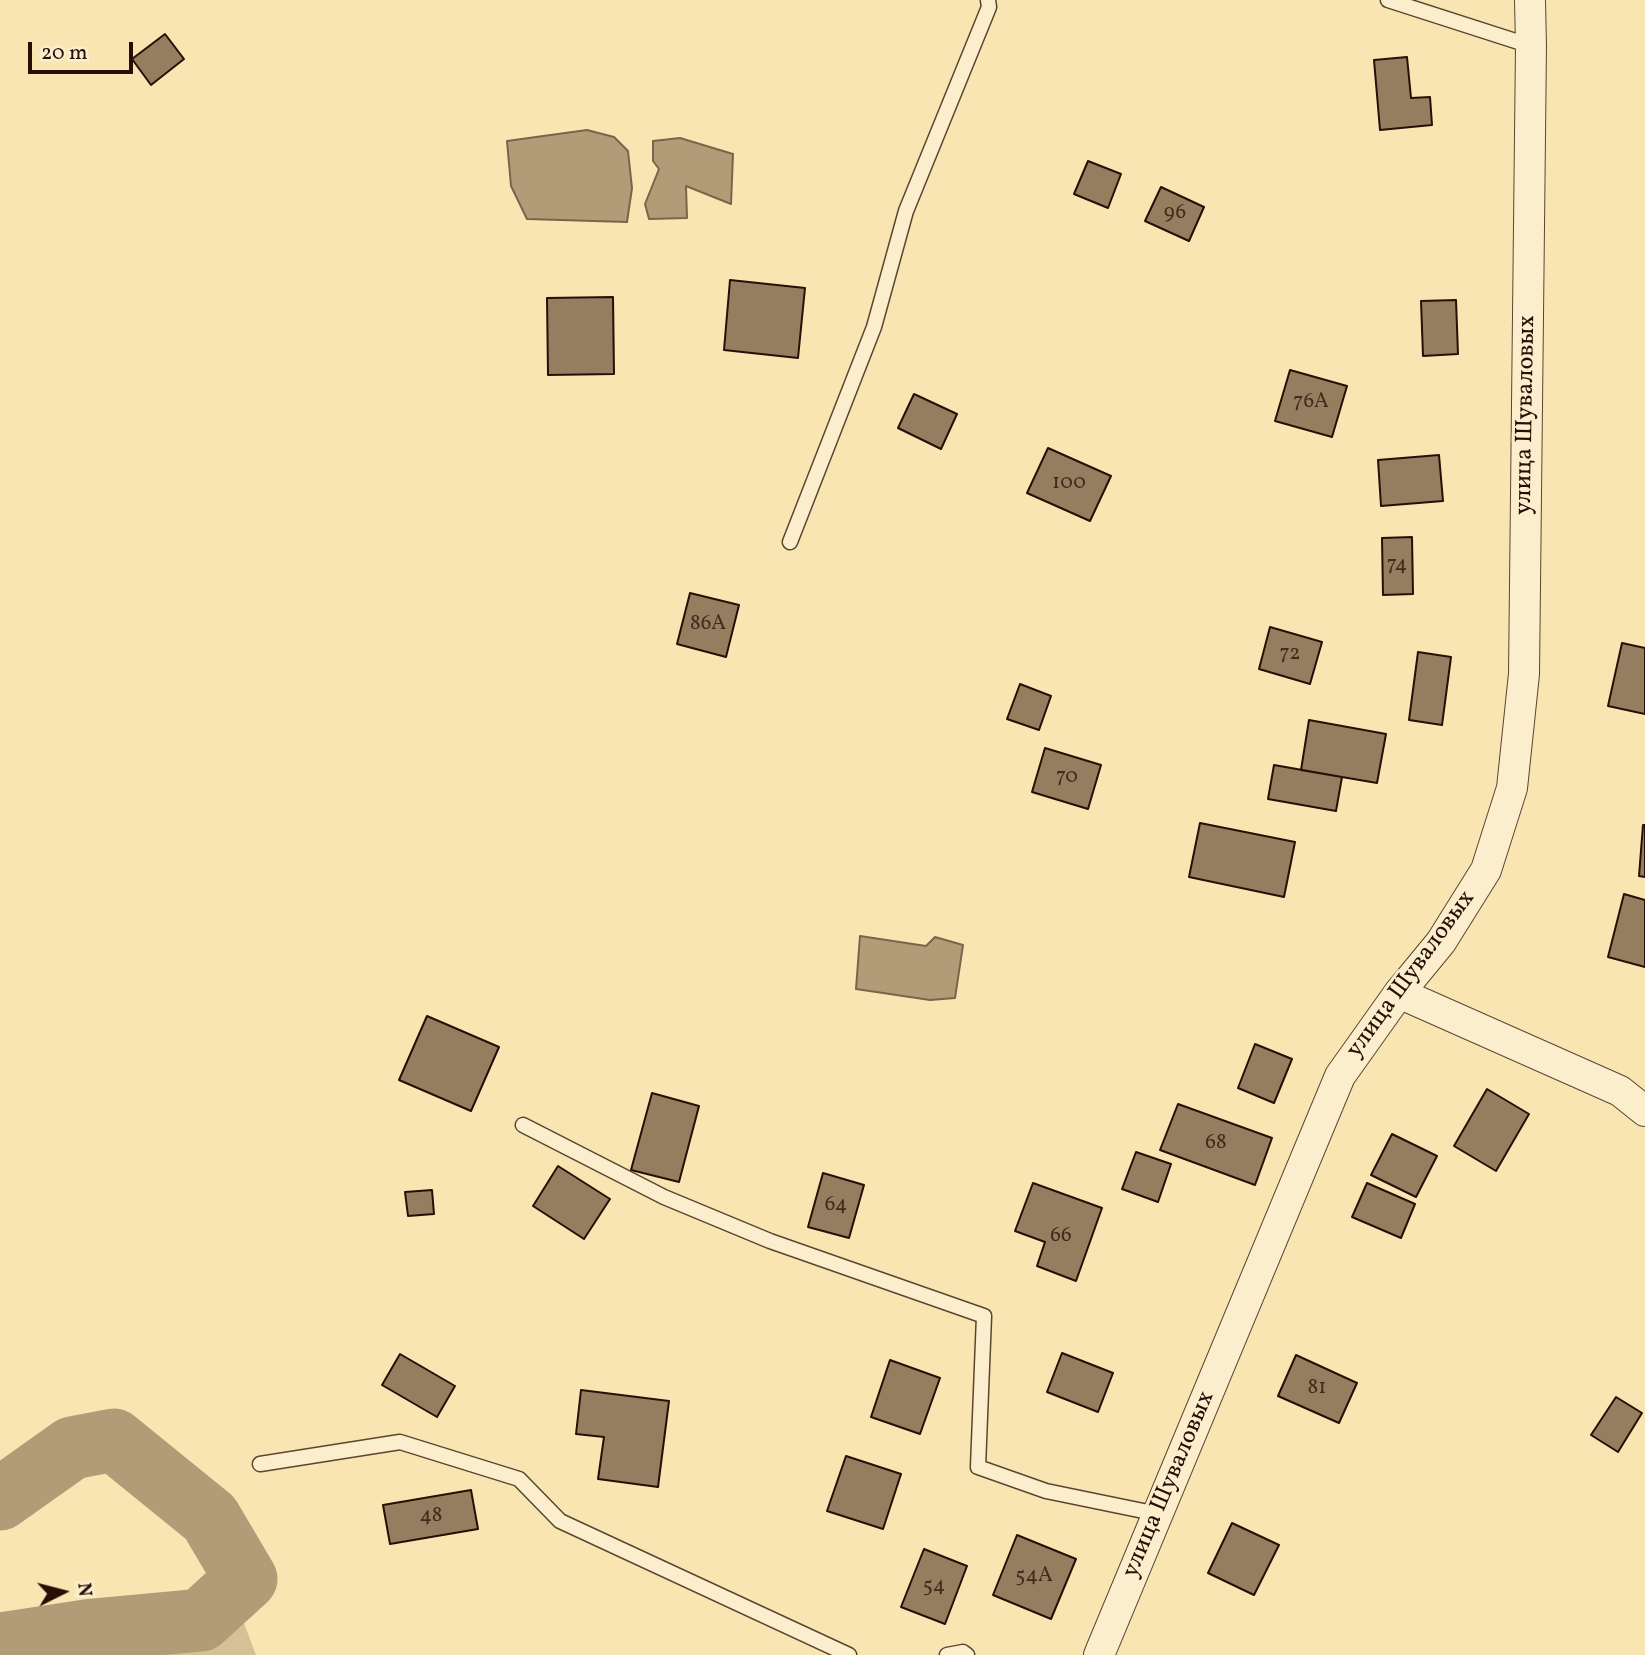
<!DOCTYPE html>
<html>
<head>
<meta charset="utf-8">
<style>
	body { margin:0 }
	#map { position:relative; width:1645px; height:1655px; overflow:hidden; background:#f9e5b2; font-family:Vollkorn,serif }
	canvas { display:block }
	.north { position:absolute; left:28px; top:1557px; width:70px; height:70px; -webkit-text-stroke:5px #fbeecd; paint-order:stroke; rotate:84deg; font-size:19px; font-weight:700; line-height:28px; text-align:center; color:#270f06 }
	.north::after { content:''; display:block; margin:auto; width:24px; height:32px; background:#270f06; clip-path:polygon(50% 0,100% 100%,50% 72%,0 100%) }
	.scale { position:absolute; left:28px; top:42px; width:105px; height:32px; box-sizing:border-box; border:4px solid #270f06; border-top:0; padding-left:9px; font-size:21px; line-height:24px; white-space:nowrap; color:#270f06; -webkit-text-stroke:5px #fbeecd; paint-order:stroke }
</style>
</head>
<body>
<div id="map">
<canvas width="1645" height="1655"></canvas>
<div class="north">N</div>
<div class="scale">20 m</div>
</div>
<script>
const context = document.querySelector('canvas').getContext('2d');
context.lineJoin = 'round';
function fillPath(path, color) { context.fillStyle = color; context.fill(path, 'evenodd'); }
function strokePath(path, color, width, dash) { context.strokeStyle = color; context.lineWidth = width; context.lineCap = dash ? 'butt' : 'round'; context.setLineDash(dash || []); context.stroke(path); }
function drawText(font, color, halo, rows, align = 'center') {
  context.font = font + ' Vollkorn,serif'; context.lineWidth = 6; context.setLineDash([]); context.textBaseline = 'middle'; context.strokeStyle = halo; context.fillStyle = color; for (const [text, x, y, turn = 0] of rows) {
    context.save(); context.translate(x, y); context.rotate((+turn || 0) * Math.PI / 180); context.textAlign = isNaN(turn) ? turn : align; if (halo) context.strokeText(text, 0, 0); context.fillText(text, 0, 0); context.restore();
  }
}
const green = new Path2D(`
	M 123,1600 L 242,1618 L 256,1655 L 0,1655 L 0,1623 Z`);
const water = new Path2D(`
	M 587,130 L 614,137 L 628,151 L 632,188 L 627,222 L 527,219 L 511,186 L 507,141 Z
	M 680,138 L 733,154 L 731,204 L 686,186 L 687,218 L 649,219 L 645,204 L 659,169 L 653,161 L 653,141 Z
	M 860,936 L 926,946 L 935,937 L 963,945 L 955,998 L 930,1000 L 856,989 Z`);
const river = new Path2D(`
	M 0,1499 L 72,1448 L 114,1440 L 210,1518 L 246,1579 L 201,1620 L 93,1630 L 0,1644`);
const building = new Path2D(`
	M 165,34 L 184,59 L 151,85 L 132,59 Z
	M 1407,57 L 1411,98 L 1430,97 L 1432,125 L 1380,130 L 1374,60 Z
	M 1088,161 L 1121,174 L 1108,208 L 1074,194 Z
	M 1161,187 L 1204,207 L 1189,241 L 1145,221 Z
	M 730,280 L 805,288 L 798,358 L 724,350 Z
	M 613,297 L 614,374 L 548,375 L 547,298 Z
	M 1456,300 L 1458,354 L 1423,356 L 1421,301 Z
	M 1290,370 L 1347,386 L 1332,437 L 1275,421 Z
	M 914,394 L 957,414 L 941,449 L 898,428 Z
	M 1048,448 L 1111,476 L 1090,521 L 1027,493 Z
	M 1439,455 L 1443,501 L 1381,506 L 1378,460 Z
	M 1412,537 L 1413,594 L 1383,595 L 1382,538 Z
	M 690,593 L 739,605 L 726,657 L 677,644 Z
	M 1270,627 L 1322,642 L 1310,684 L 1259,669 Z
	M 1622,643 L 1645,648 L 1645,714 L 1608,706 Z
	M 1418,652 L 1451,657 L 1442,725 L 1409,720 Z
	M 1020,684 L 1051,696 L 1039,730 L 1007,719 Z
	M 1309,720 L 1386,734 L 1377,783 L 1301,770 Z
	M 1045,748 L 1101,765 L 1088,809 L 1032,792 Z
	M 1274,765 L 1342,777 L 1336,811 L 1268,799 Z
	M 1200,823 L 1295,842 L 1284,897 L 1189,877 Z
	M 1643,825 L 1645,825 L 1645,877 L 1639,876 Z
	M 1624,894 L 1645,900 L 1645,967 L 1608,957 Z
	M 427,1016 L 499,1047 L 471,1111 L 399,1080 Z
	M 1255,1044 L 1292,1059 L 1274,1103 L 1238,1088 Z
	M 1487,1089 L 1529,1114 L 1496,1171 L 1454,1146 Z
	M 652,1093 L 699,1106 L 679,1182 L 631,1170 Z
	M 1178,1104 L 1272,1138 L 1255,1185 L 1160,1150 Z
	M 1392,1134 L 1437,1156 L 1416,1197 L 1371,1175 Z
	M 1136,1152 L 1171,1164 L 1158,1202 L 1122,1189 Z
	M 558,1166 L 610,1199 L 584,1239 L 533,1206 Z
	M 823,1173 L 864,1185 L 849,1238 L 808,1227 Z
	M 1033,1183 L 1102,1208 L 1076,1281 L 1037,1266 L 1045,1242 L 1015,1231 Z
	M 1367,1183 L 1415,1204 L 1401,1238 L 1352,1217 Z
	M 432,1190 L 434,1214 L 408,1216 L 405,1192 Z
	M 1062,1353 L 1113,1373 L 1098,1412 L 1047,1392 Z
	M 400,1354 L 455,1386 L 437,1417 L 382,1385 Z
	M 1296,1355 L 1357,1383 L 1339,1423 L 1278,1396 Z
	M 890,1360 L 940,1378 L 920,1434 L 871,1417 Z
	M 581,1390 L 669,1401 L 658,1487 L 598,1479 L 604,1437 L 576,1434 Z
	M 1616,1397 L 1642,1413 L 1618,1452 L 1591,1435 Z
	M 846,1456 L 901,1474 L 883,1529 L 827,1511 Z
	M 471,1490 L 478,1529 L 390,1544 L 383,1505 Z
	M 1232,1523 L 1279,1545 L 1254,1595 L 1208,1573 Z
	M 1017,1535 L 1076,1559 L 1051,1619 L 993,1595 Z
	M 924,1549 L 967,1566 L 945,1624 L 901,1607 Z`);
const service = new Path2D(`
	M 1388,0 L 1531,46
	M 790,542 L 874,327 L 906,211 L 989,7 L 988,0
	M 523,1125 L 664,1197 L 770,1241 L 984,1316 L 978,1467 L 1046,1491 L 1158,1514
	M 260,1464 L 400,1442 L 519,1479 L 560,1521 L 849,1655
	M 947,1655 L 963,1652 L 967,1655`);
const minor = new Path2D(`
	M 1399,993 L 1620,1091 L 1645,1111
	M 1099,1655 L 1340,1076 L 1399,993 L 1441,942 L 1486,870 L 1512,788 L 1524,674 L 1531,46 L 1530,0`);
const numberNames = [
	["96",1175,214],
	["76А",1311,403],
	["100",1069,484],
	["74",1397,566],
	["86А",708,625],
	["72",1290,655],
	["70",1067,778],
	["68",1216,1144],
	["64",836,1206],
	["66",1061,1237],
	["81",1317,1389],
	["48",431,1517],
	["54А",1034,1577],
	["54",934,1587]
];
const streetNames = [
	["улица Шуваловых",1527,415,-89],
	["улица Шуваловых",1412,975,-54],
	["улица Шуваловых",1170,1485,-67]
];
fillPath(green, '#d5c195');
fillPath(water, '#b29c78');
strokePath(water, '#7a644a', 2);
strokePath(river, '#b29c78', 63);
fillPath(building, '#947e5f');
strokePath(building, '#270f06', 2);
strokePath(service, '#5c4431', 17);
strokePath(minor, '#5c4431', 32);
strokePath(service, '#fbeecd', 14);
strokePath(minor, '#fbeecd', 30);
drawText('21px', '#422b1c', null, numberNames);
drawText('24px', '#270f06', '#fbeecd', streetNames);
</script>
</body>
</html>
